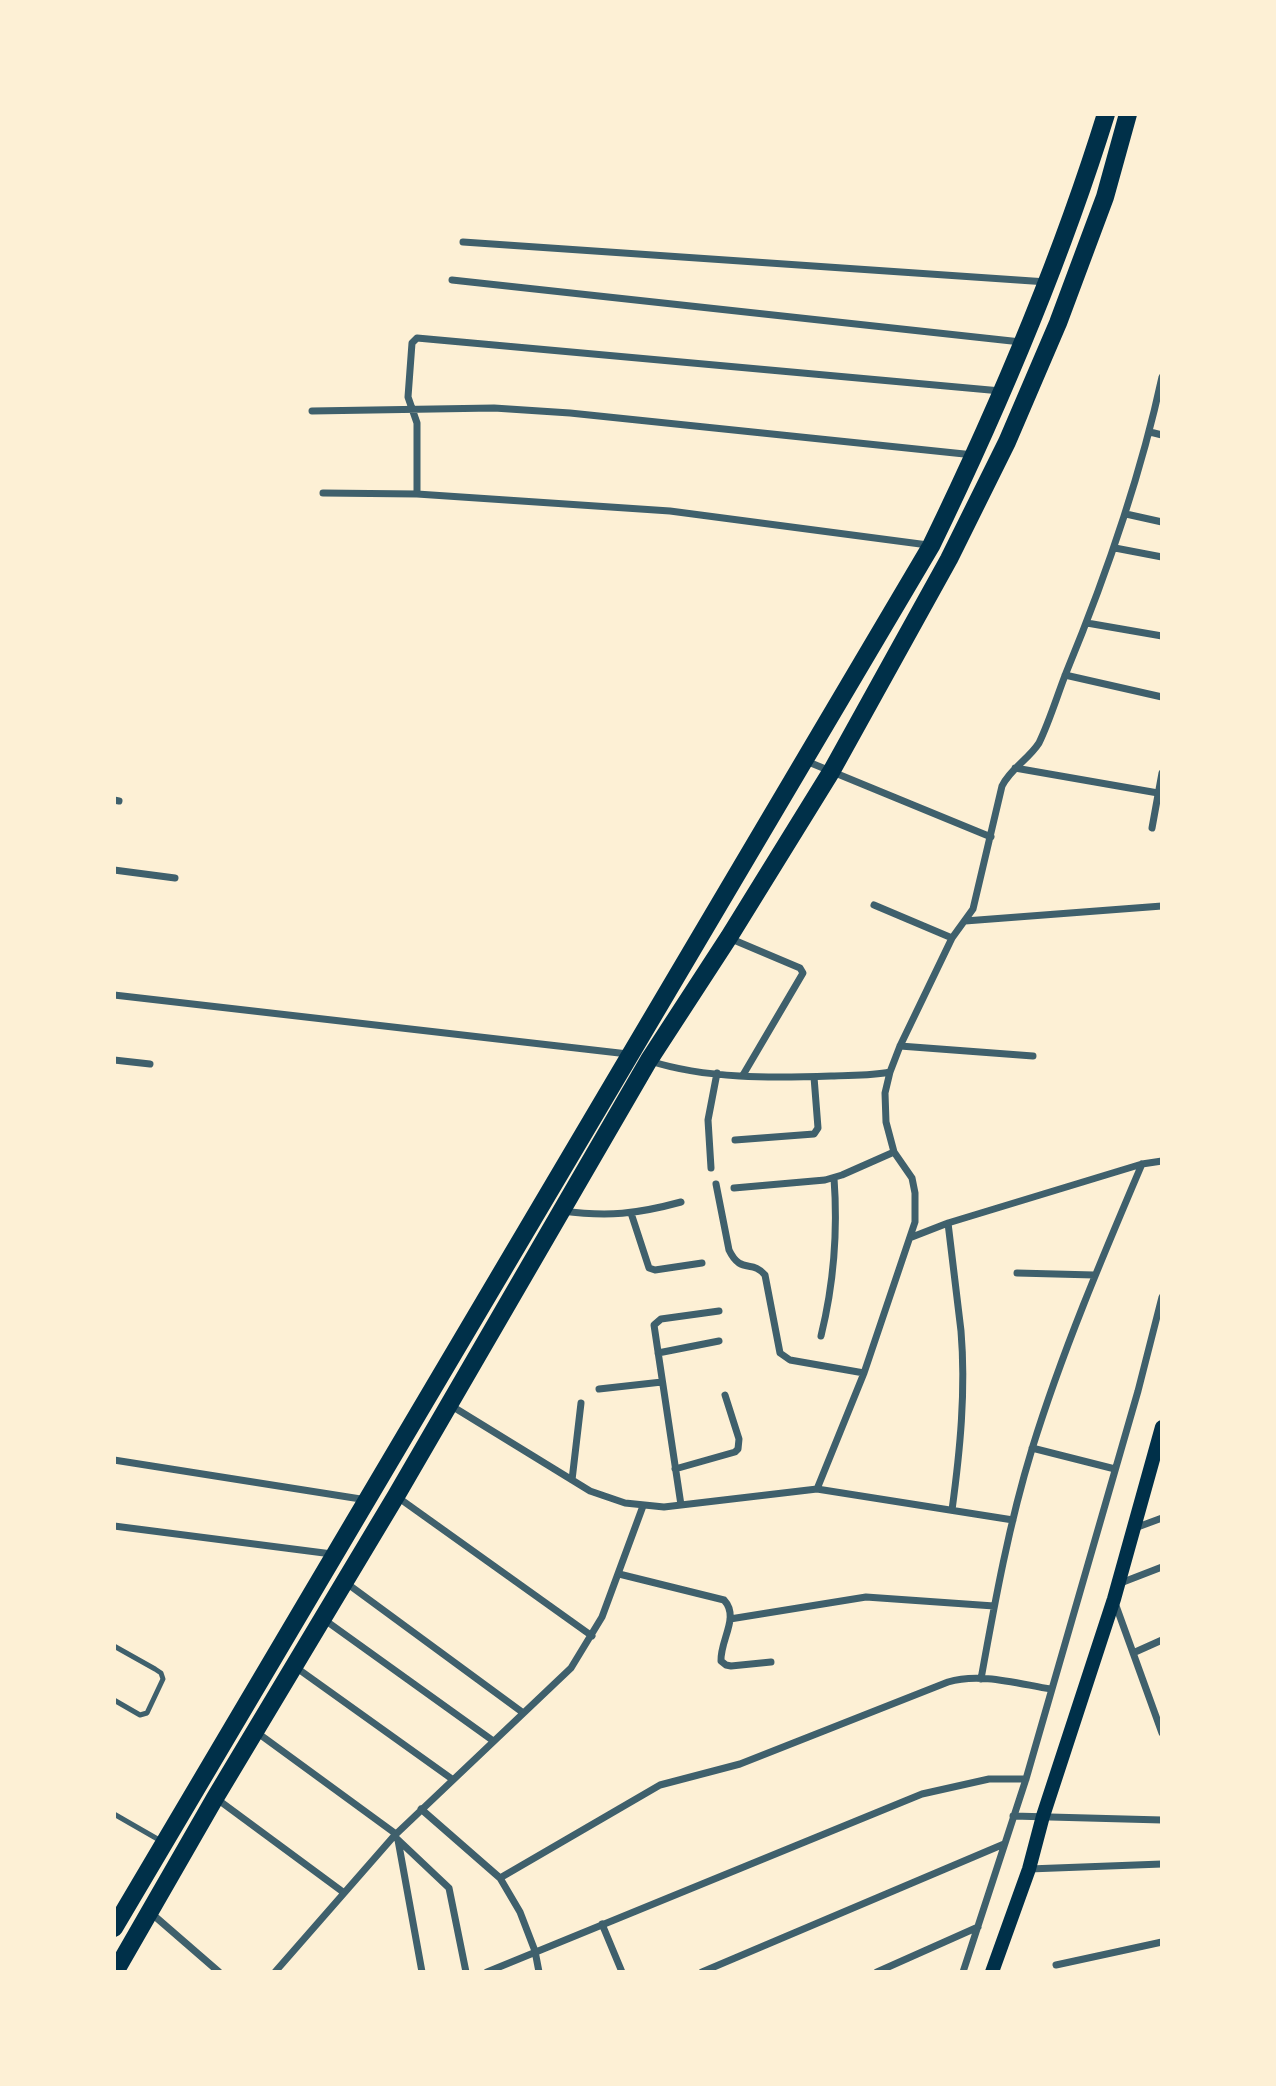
<!DOCTYPE html>
<html>
<head>
<meta charset="utf-8">
<style>
	body { margin:0 }
	#map { position:relative; width:1276px; height:2086px; overflow:hidden; background:#fdf0d5; font-family:Karla,sans-serif }
	canvas { display:block }
	.frame { position:absolute; inset:0; border:116px solid #fdf0d5; pointer-events:none }
</style>
</head>
<body>
<div id="map">
<canvas width="1276" height="2086"></canvas>
<div class="frame"></div>
</div>
<script>
const context = document.querySelector('canvas').getContext('2d');
context.lineJoin = 'round';
function strokePath(path, color, width, dash) { context.strokeStyle = color; context.lineWidth = width; context.lineCap = dash ? 'butt' : 'round'; context.setLineDash(dash || []); context.stroke(path); }
const service = new Path2D(`
	M 114,1646 L 155,1669 L 161,1673 L 163,1679 L 147,1713 L 140,1715 L 114,1700
	M 114,1814 L 161,1841`);
const minor = new Path2D(`
	M 463,242 L 1047,282
	M 452,280 L 1021,342
	M 312,411 L 494,408 L 570,413 L 974,455
	M 1150,432 L 1162,435
	M 323,493 L 417,494 L 670,511 L 928,545
	M 417,494 L 417,423 L 408,397 L 412,343 L 417,338 L 1001,391
	M 1126,514 L 1162,522
	M 1115,548 L 1162,557
	M 1087,623 L 1162,636
	M 1065,675 L 1162,697
	M 806,761 L 991,837
	M 1015,768 L 1158,793
	M 114,800 L 119,801
	M 1152,828 L 1162,773
	M 114,870 L 175,878
	M 874,905 L 952,938
	M 965,921 L 1162,906
	M 729,938 L 800,968 L 803,973 L 743,1075
	M 114,995 L 628,1054
	M 900,1046 L 1033,1056
	M 114,1060 L 150,1064
	M 650,1061 C 706,1079 772,1078 831,1076 C 851,1075 871,1076 890,1072 L 900,1046 L 952,938 L 973,909 L 1002,786 C 1011,768 1028,760 1039,743 C 1050,720 1057,696 1066,673 C 1106,576 1140,479 1162,377
	M 735,1140 L 814,1134 L 818,1128 L 814,1077
	M 711,1168 L 708,1120 L 717,1073
	M 716,1184 L 729,1250 C 741,1275 752,1259 765,1275 L 780,1353 L 790,1360 L 864,1373
	M 734,1188 L 825,1180 L 842,1175 L 894,1152
	M 562,1211 C 608,1217 637,1214 681,1202
	M 631,1213 L 649,1268 L 655,1270 L 702,1263
	M 948,1223 C 952,1259 957,1295 961,1331 C 966,1391 960,1451 952,1510
	M 912,1237 L 948,1223 L 1142,1164 L 1162,1161
	M 1017,1273 L 1094,1275
	M 821,1336 C 834,1283 838,1232 834,1178
	M 658,1353 L 719,1341
	M 599,1389 L 662,1382
	M 450,1405 L 590,1491 L 625,1503 L 664,1507 L 817,1489 L 1013,1520
	M 1032,1448 L 1115,1469
	M 114,1460 L 367,1500
	M 675,1469 L 735,1452 L 738,1449 L 739,1439 L 725,1395
	M 572,1480 L 581,1403
	M 817,1489 L 864,1373 L 915,1222 L 915,1193 L 912,1178 L 894,1152 L 886,1122 L 885,1093 L 890,1072
	M 396,1496 L 592,1636
	M 681,1505 L 654,1325 L 661,1319 L 719,1311
	M 114,1526 L 332,1554
	M 1135,1528 L 1162,1518
	M 619,1574 L 724,1600 C 740,1617 720,1640 721,1661 L 726,1665 L 731,1666 L 771,1662
	M 345,1582 L 522,1712
	M 1118,1584 L 1162,1567
	M 1115,1603 L 1162,1733
	M 322,1618 L 492,1740
	M 730,1619 L 866,1597 L 994,1606
	M 1133,1653 L 1162,1640
	M 294,1666 L 452,1779
	M 981,1679 C 995,1601 1009,1524 1032,1449 C 1062,1352 1102,1258 1142,1164
	M 255,1731 L 396,1834
	M 217,1799 L 343,1892
	M 421,1809 L 500,1878 L 520,1912 L 535,1951 L 539,1972
	M 1013,1816 L 1162,1820
	M 394,1836 L 449,1888 L 466,1972
	M 398,1840 L 422,1972
	M 1029,1869 L 1162,1864
	M 500,1878 L 660,1785 L 740,1764 L 948,1682 C 980,1672 1019,1684 1051,1689
	M 151,1913 L 219,1972
	M 602,1924 L 622,1972
	M 1056,1965 L 1162,1942
	M 275,1972 L 394,1836 L 571,1668 L 602,1617 L 643,1506
	M 487,1972 L 922,1794 L 989,1779 L 1026,1779
	M 702,1972 L 1004,1844
	M 877,1972 L 978,1927
	M 963,1972 L 1026,1779 L 1138,1391 L 1162,1297`);
const secondary = new Path2D(`
	M 992,1972 L 1029,1869 L 1043,1816 L 1114,1599 L 1162,1427`);
const primary = new Path2D(`
	M 114,1928 L 931,546 C 999,406 1060,262 1106,114
	M 115,1972 L 215,1798 L 396,1496 L 649,1060 L 729,937 L 831,772 L 949,559 L 1007,442 L 1058,323 L 1105,197 L 1128,114`);
strokePath(service, '#3f606c', 5);
strokePath(minor, '#3f606c', 7);
strokePath(secondary, '#003049', 14);
strokePath(primary, '#003049', 18);
</script>
</body>
</html>
